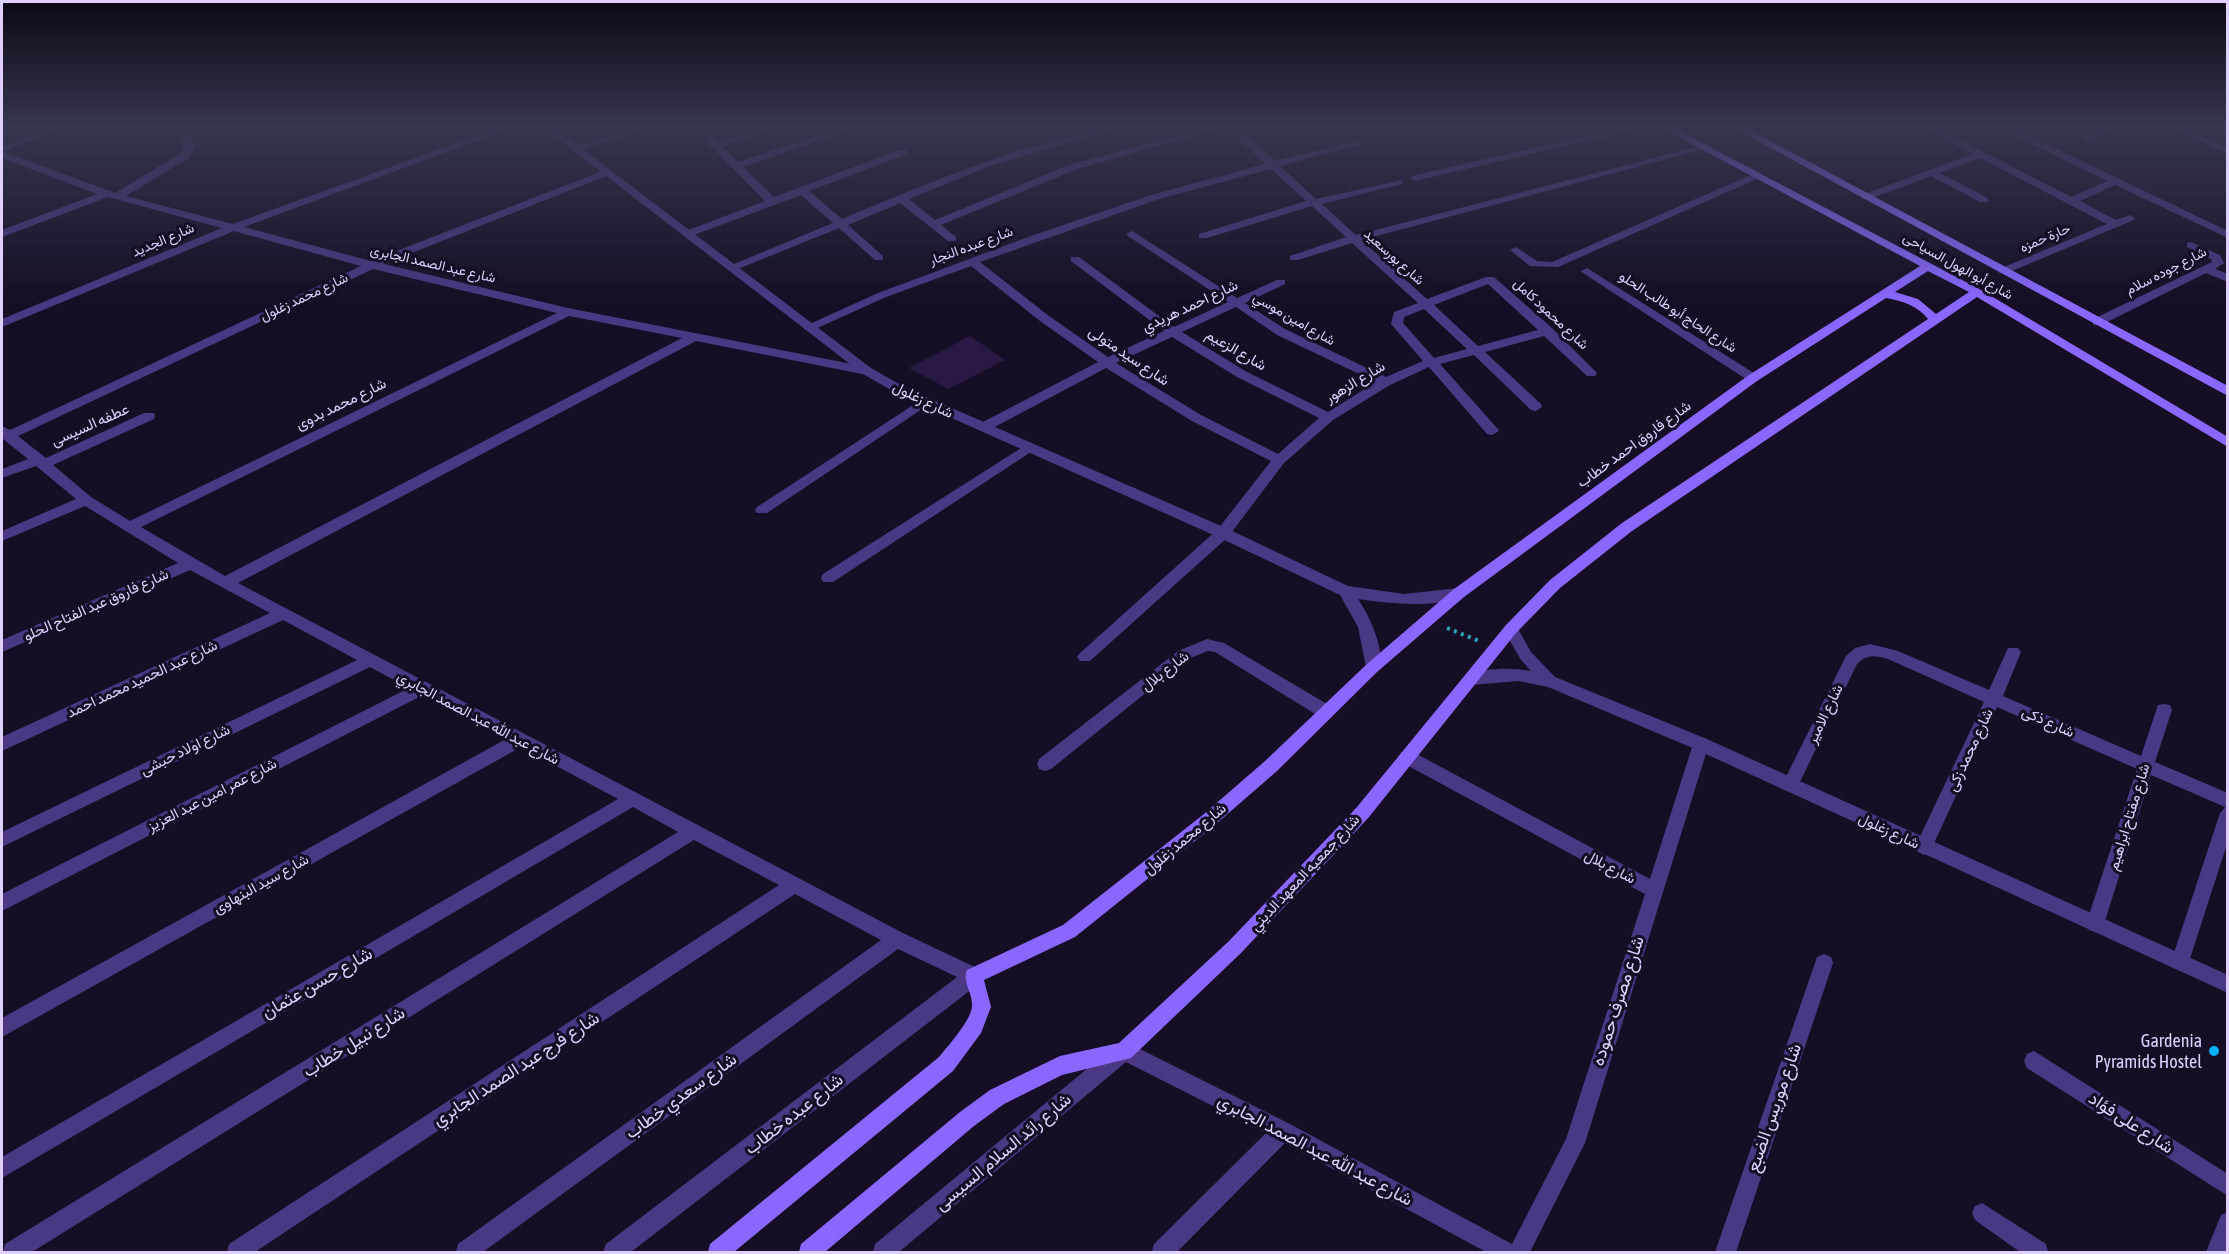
<!DOCTYPE html>
<html>
<head>
<meta charset="utf-8">
<style>
	body { margin:0 }
	#map { position:relative; width:2229px; height:1254px; overflow:hidden; background:#160e24; font-family:"Asap Condensed",sans-serif }
	canvas { display:block }
	.frame { position:absolute; inset:0; border:3px solid #dfd0ff; pointer-events:none }
</style>
</head>
<body>
<div id="map">
<canvas width="2229" height="1254"></canvas>
<div class="frame"></div>
</div>
<script>
const context = document.querySelector('canvas').getContext('2d');
context.lineJoin = 'round';
function fillPath(path, color) { context.fillStyle = color; context.fill(path, 'evenodd'); }
function strokePath(path, color, width, dash) { context.strokeStyle = color; context.lineWidth = width; context.lineCap = dash ? 'butt' : 'round'; context.setLineDash(dash || []); context.stroke(path); }
function drawText(font, color, halo, rows, align = 'center') {
  context.font = font + ' "Asap Condensed",Vazirmatn,sans-serif'; context.lineWidth = 6; context.setLineDash([]); context.textBaseline = 'middle'; context.strokeStyle = halo; context.fillStyle = color; for (const [text, x, y, turn = 0] of rows) {
    context.save(); context.translate(x, y); context.rotate((+turn || 0) * Math.PI / 180); context.textAlign = isNaN(turn) ? turn : align; if (halo) context.strokeText(text, 0, 0); context.fillText(text, 0, 0); context.restore();
  }
}
const building = new Path2D(`
	M 970,336 L 1005,360 L 948,389 L 909,368 Z`);
const path = new Path2D(`
	M 1447,628 L 1479,641`);
const minor = new Path2D(`
	M 46,128 L 59,128 L 4,152 L 115,193 L 181,153 L 185,144 L 174,128 L 184,128 L 195,144 L 190,157 L 126,196 L 233,224 L 498,128 L 512,128 L 244,227 L 371,261 L 607,169 L 612,172 L 611,174 L 384,264 L 568,308 L 867,367 L 873,371 L 867,375 L 696,341 L 238,583 L 903,933 L 981,970 L 983,976 L 981,982 L 631,1252 L 603,1252 L 606,1244 L 957,977 L 898,949 L 483,1252 L 456,1252 L 458,1244 L 881,940 L 795,894 L 255,1252 L 227,1252 L 229,1244 L 779,885 L 694,840 L 32,1252 L 3,1252 L 5,1244 L 678,832 L 633,807 L 2,1178 L 2,1157 L 618,799 L 521,747 L 2,1037 L 2,1018 L 506,739 L 423,695 L 2,911 L 2,894 L 409,688 L 370,667 L 2,847 L 2,832 L 357,660 L 283,620 L 2,751 L 2,737 L 270,613 L 190,570 L 2,652 L 2,640 L 178,563 L 85,506 L 2,541 L 2,531 L 76,499 L 36,466 L 2,478 L 2,469 L 28,459 L 3,439 L 2,426 L 10,430 L 361,266 L 234,231 L 2,327 L 2,319 L 222,228 L 108,197 L 2,237 L 2,230 L 97,194 L 2,158 L 2,147 ZM 373,269 L 557,313 L 130,521 L 91,497 L 53,465 L 154,419 L 155,416 L 154,413 L 144,413 L 46,458 L 18,436 ZM 569,316 L 682,338 L 225,576 L 141,527 Z
	M 632,128 L 647,128 L 580,150 L 571,148 Z
	M 693,128 L 704,128 L 718,142 L 760,128 L 775,128 L 723,147 L 738,162 L 840,128 L 855,128 L 743,167 L 774,197 L 899,150 L 907,150 L 907,154 L 809,191 L 842,219 C 912,190 981,160 1055,140 C 1076,135 1096,128 1118,128 L 987,167 L 909,199 L 935,220 L 1069,165 L 1205,128 L 1221,128 L 1077,169 L 941,225 L 956,237 L 956,241 L 948,241 L 900,203 L 848,225 L 883,256 L 883,260 L 875,260 L 839,228 L 733,271 L 729,270 L 729,266 L 833,223 L 801,195 L 691,236 L 683,236 L 683,232 L 765,201 Z
	M 1228,128 L 1239,128 L 1275,161 L 1358,141 L 1358,145 L 1280,166 L 1316,199 L 1402,180 L 1402,184 L 1322,204 L 1356,235 L 1704,145 L 1709,148 L 1361,240 L 1427,299 L 1486,277 L 1494,277 L 1552,328 L 1597,373 L 1595,376 L 1587,376 L 1544,336 L 1485,352 L 1541,404 L 1542,407 L 1536,411 L 1531,410 L 1474,355 L 1440,364 L 1497,428 L 1499,431 L 1492,435 L 1487,434 L 1429,367 L 1390,385 L 1333,420 L 1284,463 L 1228,537 L 1090,661 L 1080,661 L 1077,657 L 1080,653 L 1218,529 L 1271,461 L 1192,421 L 1106,368 L 989,430 L 979,430 L 978,427 L 979,424 L 1098,362 L 1040,321 L 971,266 L 886,297 L 813,330 L 805,330 L 803,327 L 878,293 L 1031,236 L 1151,195 L 1265,164 ZM 1271,169 L 1306,201 L 1199,234 L 1199,238 L 1207,238 L 1312,206 L 1346,237 L 1290,256 L 1290,260 L 1298,260 L 1352,243 L 1418,303 L 1394,312 L 1391,324 L 1423,361 L 1386,377 L 1285,329 L 1245,303 L 1285,284 L 1285,280 L 1277,280 L 1237,298 L 1132,231 L 1126,234 L 1128,236 L 1228,302 L 1174,327 L 1079,257 L 1071,257 L 1071,261 L 1164,331 L 1108,357 L 1049,316 L 980,262 L 1159,199 ZM 1488,284 L 1538,330 L 1478,346 L 1434,305 ZM 1236,307 L 1277,335 L 1376,382 L 1328,412 L 1245,371 L 1182,332 ZM 1424,309 L 1467,349 L 1434,358 L 1403,323 L 1404,317 ZM 1172,337 L 1237,377 L 1319,418 L 1278,454 L 1201,415 L 1116,363 Z
	M 1623,128 L 1641,128 L 1415,181 L 1410,178 L 1415,175 Z
	M 1925,128 L 1937,128 L 2071,197 L 2107,181 L 2000,128 L 2013,128 L 2228,231 L 2228,238 L 2115,185 L 2080,201 L 2116,220 L 2130,215 L 2135,218 L 2134,220 L 2007,273 L 1999,273 L 1999,269 L 2107,224 L 1980,158 L 1940,173 L 1988,198 L 1988,202 L 1980,202 L 1931,176 L 1870,199 L 1862,199 L 1862,195 L 1972,154 Z
	M 2104,128 L 2117,128 L 2089,141 L 2080,139 Z
	M 2170,128 L 2183,128 L 2228,147 L 2228,154 Z
	M 1755,173 L 1759,174 L 1759,178 L 1558,267 L 1530,266 L 1510,250 L 1516,247 L 1537,261 L 1552,262 Z
	M 2191,242 L 2220,255 L 2224,263 L 2215,269 L 2228,274 L 2228,282 L 2206,273 L 2101,325 L 2093,325 L 2093,319 L 2212,262 L 2211,259 L 2187,247 L 2187,243 Z
	M 1587,268 L 1757,375 L 1759,378 L 1757,381 L 1749,381 L 1583,273 L 1581,271 Z
	M 924,398 L 930,402 L 928,405 L 767,513 L 757,513 L 755,510 L 757,507 Z
	M 1029,443 L 1036,447 L 1034,450 L 833,582 L 823,582 L 821,578 L 823,574 Z
	M 1207,639 L 1224,643 L 1332,707 L 1334,712 L 1332,717 L 1326,718 L 1320,717 L 1215,652 L 1208,651 L 1188,659 L 1051,769 L 1045,771 L 1039,769 L 1037,764 L 1039,759 L 1178,651 Z
	M 1870,644 L 1898,651 L 1989,690 L 2008,648 L 2018,648 L 2021,652 L 2003,696 L 2141,756 L 2158,705 L 2164,704 L 2170,705 L 2172,710 L 2155,762 L 2228,793 L 2228,841 L 2187,968 L 2180,971 L 2173,968 L 2171,962 L 2220,813 L 2225,807 L 2151,775 L 2104,924 L 2101,930 L 2095,932 L 2089,930 L 2086,924 L 2137,769 L 1997,707 L 1930,852 L 1924,855 L 1918,852 L 1915,847 L 1984,702 L 1888,659 C 1876,655 1866,654 1857,664 L 1796,790 L 1790,792 L 1784,790 L 1782,785 L 1846,656 L 1855,648 Z
	M 1701,737 L 1707,739 L 1709,744 L 1585,1143 L 1530,1252 L 1486,1252 L 1285,1143 L 1177,1252 L 1152,1252 L 1154,1244 L 1266,1133 L 1126,1062 L 899,1252 L 873,1252 L 875,1244 L 1117,1044 L 1124,1041 L 1290,1124 L 1512,1244 L 1566,1139 L 1645,894 L 1401,762 L 1399,757 L 1401,752 L 1407,750 L 1413,752 L 1650,879 L 1693,744 L 1695,739 Z
	M 1824,954 L 1831,957 L 1833,963 L 1736,1252 L 1715,1252 L 1815,963 L 1817,957 Z
	M 2034,1051 L 2228,1174 L 2228,1196 L 2027,1068 L 2024,1061 L 2027,1054 Z
	M 1982,1203 L 2046,1244 L 2048,1252 L 2020,1252 L 1975,1220 L 1972,1213 L 1975,1206 Z
	M 2228,1212 L 2226,1252 L 2206,1252 L 2221,1215 Z`);
const tertiary = new Path2D(`
	M 544,128 L 555,128 L 871,368 L 906,388 L 1228,529 L 1348,586 L 1404,594 L 1459,588 L 1464,589 L 1466,593 L 1464,597 C 1428,608 1395,604 1358,599 C 1369,615 1388,653 1377,672 L 1367,672 L 1358,627 L 1340,595 L 1218,537 L 898,394 L 863,374 Z
	M 1511,623 L 1516,625 L 1531,652 L 1555,677 L 1707,739 L 2228,975 L 2228,993 L 1695,749 L 1548,687 L 1518,681 L 1471,685 L 1466,683 L 1463,679 L 1466,675 C 1486,668 1510,667 1531,671 L 1521,660 L 1503,629 L 1506,625 Z`);
const secondary = new Path2D(`
	M 1662,128 L 1674,128 L 1981,290 L 2228,437 L 2228,447 L 1977,297 L 1632,531 L 1560,588 L 1516,633 L 1369,817 L 1241,953 L 1131,1058 L 1062,1075 L 1004,1104 L 974,1126 L 825,1252 L 799,1252 L 801,1244 L 960,1112 L 990,1090 L 1060,1056 L 1119,1043 L 1229,941 L 1357,807 L 1506,625 L 1550,580 L 1622,523 L 1928,319 C 1918,306 1903,301 1886,298 L 1757,381 L 1464,597 L 1377,672 L 1277,771 L 1216,824 L 1075,937 L 984,980 L 991,1007 L 981,1033 L 953,1071 L 734,1252 L 708,1252 L 710,1244 L 939,1057 C 948,1046 972,1019 972,1006 C 973,993 962,982 967,970 L 1063,925 L 1204,814 L 1265,761 L 1367,664 L 1454,589 L 1749,375 L 1920,266 ZM 1928,271 L 1969,292 L 1936,314 L 1918,299 L 1895,292 Z
	M 1734,128 L 1746,128 L 2228,386 L 2228,396 Z`);
const markers = [
	[2214,1051,6,"#00b0fb"]
];
const farStreetnames = [
	["حارة حمزه",2045,238,-23],
	["شارع الجديد",163,240,-23],
	["شارع عبده النجار",971,246,-20],
	["شارع بورسعيد",1394,257,42],
	["شارع عبد الصمد الجابرى",433,264,13],
	["شارع أبو الهول السياحى",1958,266,29],
	["شارع جوده سلام",2166,271,-27],
	["شارع محمد زغلول",304,297,-25],
	["شارع الحاج أبو طالب الحلو",1678,312,33],
	["شارع محمود كامل",1551,314,43],
	["شارع امين موسي",1294,319,30]
];
const streetNames = [
	["شارع احمد هريدي",1190,306,-25],
	["شارع الزعيم",1236,350,30],
	["شارع سيد متولى",1129,356,34],
	["شارع الزهور",1355,382,-31],
	["شارع زغلول",923,400,26],
	["شارع محمد بدوى",341,404,-26],
	["عطفه السيسى",90,425,-24],
	["شارع فاروق احمد خطاب",1634,444,-36],
	["شارع فاروق عبد الفتاح الحلو",96,605,-24],
	["شارع بلال",1165,671,-37],
	["شارع عبد الحميد محمد احمد",142,679,-25],
	["شارع الامير",1825,714,-64],
	["شارع عبد الله عبد الصمد الجابري",478,718,28],
	["شارع ذكى",2048,722,24],
	["شارع اولاد حبشى",185,750,-26],
	["شارع محمد زكى",1970,750,-65],
	["شارع عمر امين عبد العزيز",212,795,-27],
	["شارع مفتاح ابراهيم",2129,817,-73],
	["شارع زغلول",1889,831,25],
	["شارع محمد زغلول",1185,839,-40],
	["شارع بلال",1610,867,28],
	["شارع جمعيه المعهد الديني",1305,873,-47],
	["شارع سيد البنهاوى",261,884,-29]
];
const nearStreetnames = [
	["شارع حسن عثمان",317,983,-30],
	["شارع مصرف حموده",1618,1001,-72],
	["شارع نبيل خطاب",354,1042,-32],
	["شارع فرج عبد الصمد الجابري",516,1069,-33],
	["شارع سعدي خطاب",681,1096,-36],
	["شارع موريس الضبع",1774,1108,-71],
	["شارع عبده خطاب",794,1114,-38],
	["شارع على فؤاد",2131,1123,33],
	["شارع عبد الله عبد الصمد الجابري",1315,1150,28],
	["شارع رائد السلام السيسى",1003,1152,-40]
];
const nearPoinames = [
	["Gardenia",2202,1041],
	["Pyramids Hostel",2202,1062]
];
fillPath(building, '#2b1945');
strokePath(path, '#2ca4b7', 4, [3, 4.5]);
fillPath(minor, '#4a3884');
fillPath(tertiary, '#4a3884');
fillPath(secondary, '#8a67ff');
const sky = context.createLinearGradient(0, 0, 0, 303);
sky.addColorStop(0, '#0c0814');
sky.addColorStop(0.42, '#363650');
sky.addColorStop(1, '#36365000');
context.fillStyle = sky;
context.fillRect(0, 0, 2229, 303);
for (const [x, y, r, color] of markers) { const dot = new Path2D(); dot.arc(x, y, r, 0, 2 * Math.PI); context.fillStyle = color; context.fill(dot); strokePath(dot, '#160e24', 2); }
drawText('14px', '#dfd0ff', '#160e24', farStreetnames);
drawText('15px', '#dfd0ff', '#160e24', streetNames);
drawText('18px', '#dfd0ff', '#160e24', nearStreetnames);
drawText('18px', '#dfd0ff', '#160e24', nearPoinames, 'right');
</script>
</body>
</html>
